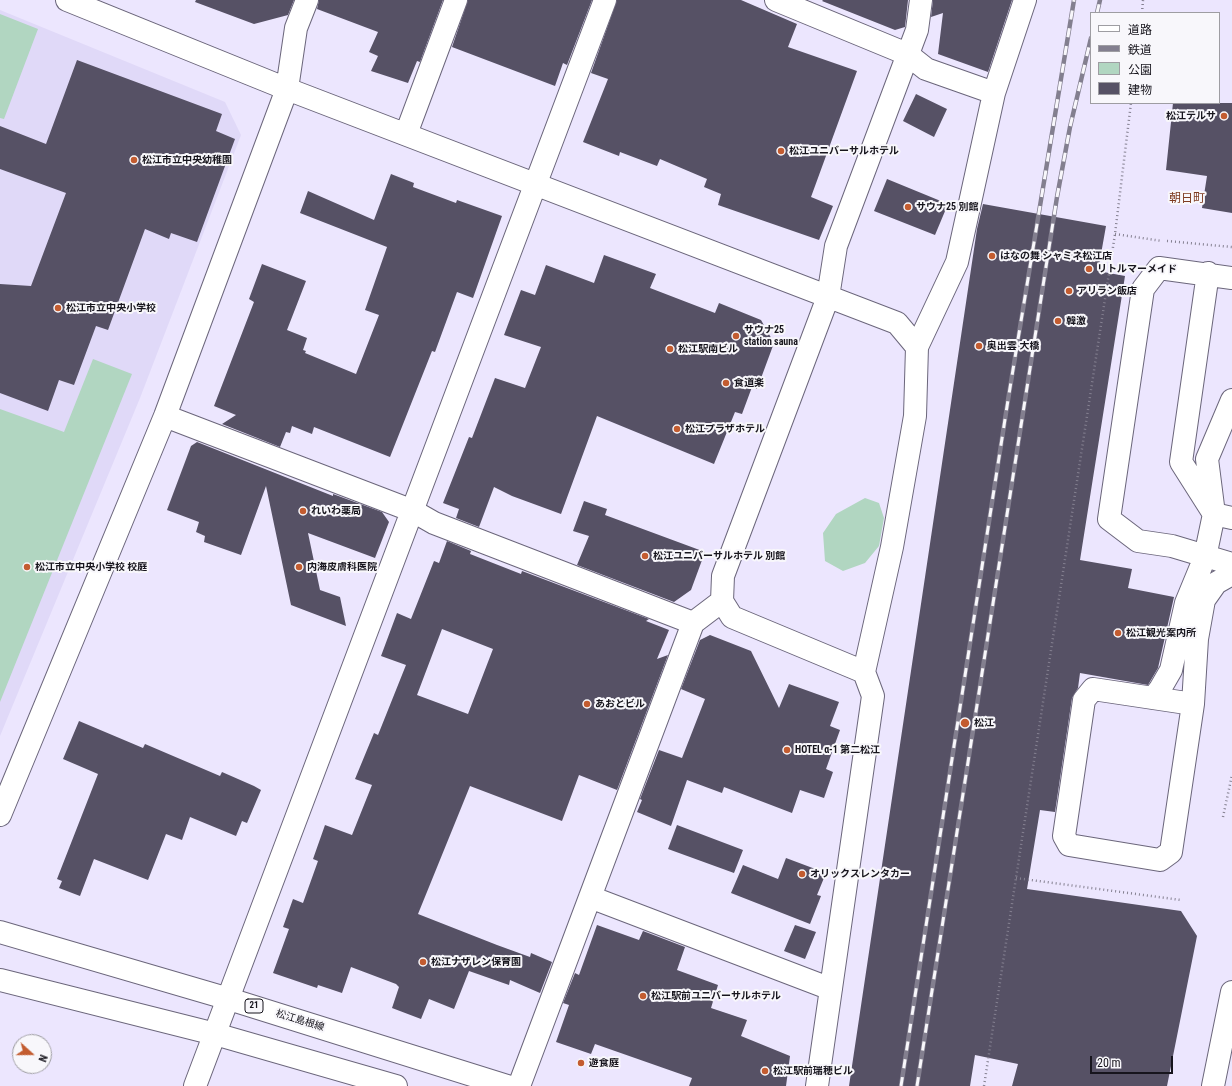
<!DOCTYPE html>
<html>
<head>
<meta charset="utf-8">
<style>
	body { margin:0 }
	#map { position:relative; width:1232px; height:1086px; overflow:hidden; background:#ece6fe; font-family:"Roboto Condensed","Noto Sans JP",sans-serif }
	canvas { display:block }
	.legend { position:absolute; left:1090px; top:12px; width:130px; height:92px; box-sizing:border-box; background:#f8f7fb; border:1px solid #9e9da2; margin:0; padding:5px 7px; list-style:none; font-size:12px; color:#17151d }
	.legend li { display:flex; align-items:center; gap:8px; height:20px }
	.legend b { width:20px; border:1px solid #9e9da2 }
	.north { position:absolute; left:12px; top:1034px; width:40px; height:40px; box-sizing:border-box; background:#f8f7fb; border:1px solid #9e9da2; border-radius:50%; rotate:111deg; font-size:11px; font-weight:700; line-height:16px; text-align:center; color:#17151d }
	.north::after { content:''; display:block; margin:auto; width:14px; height:18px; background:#c35c30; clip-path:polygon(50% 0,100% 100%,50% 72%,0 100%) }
	.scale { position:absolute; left:1090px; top:1056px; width:83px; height:18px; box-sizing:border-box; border:2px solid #17151d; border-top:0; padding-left:5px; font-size:12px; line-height:14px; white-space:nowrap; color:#17151d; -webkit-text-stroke:3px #f8f7fb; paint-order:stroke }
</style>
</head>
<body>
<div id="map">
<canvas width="1232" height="1086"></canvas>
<ul class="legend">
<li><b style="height:5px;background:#fff"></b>道路</li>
<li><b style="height:5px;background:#837f8f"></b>鉄道</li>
<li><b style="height:11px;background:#b1d6c1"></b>公園</li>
<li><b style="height:11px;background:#565165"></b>建物</li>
</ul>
<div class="north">N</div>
<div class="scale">20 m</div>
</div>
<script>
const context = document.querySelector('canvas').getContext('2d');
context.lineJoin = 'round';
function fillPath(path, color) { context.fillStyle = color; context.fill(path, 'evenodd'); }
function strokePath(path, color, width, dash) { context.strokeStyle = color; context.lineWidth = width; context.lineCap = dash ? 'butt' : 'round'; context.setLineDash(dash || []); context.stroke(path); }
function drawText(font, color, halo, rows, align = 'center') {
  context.font = font + ' "Roboto Condensed","Noto Sans JP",sans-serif'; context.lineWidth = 4; context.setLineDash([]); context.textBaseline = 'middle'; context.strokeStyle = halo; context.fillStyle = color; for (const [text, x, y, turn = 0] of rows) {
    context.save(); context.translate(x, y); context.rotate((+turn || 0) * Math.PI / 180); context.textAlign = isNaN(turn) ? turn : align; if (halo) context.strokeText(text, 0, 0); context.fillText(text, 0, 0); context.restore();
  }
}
const built = new Path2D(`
	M 0,10 L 225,102 L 241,135 L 140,398 L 0,736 Z`);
const green = new Path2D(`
	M 0,14 L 38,29 L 4,119 L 0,118 Z
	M 93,359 L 132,374 L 0,702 L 0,409 L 64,432 Z
	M 865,498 L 879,503 L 884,518 L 879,546 L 865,563 L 843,571 L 825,561 L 823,533 L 836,514 Z`);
const building = new Path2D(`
	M 196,0 L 294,0 L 288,15 L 254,24 L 195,2 Z
	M 319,0 L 443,0 L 420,62 L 417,61 L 408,83 L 371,71 L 378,56 L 369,52 L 378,32 L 317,9 Z
	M 468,0 L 592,0 L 567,65 L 563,63 L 555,86 L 452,47 Z
	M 617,0 L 741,0 L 797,24 L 788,47 L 857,71 L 811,197 L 833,206 L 819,240 L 718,205 L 721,194 L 704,187 L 707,179 L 660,159 L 657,166 L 620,152 L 619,156 L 583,142 L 608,79 L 591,73 Z
	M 823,0 L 908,0 L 905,27 L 895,30 L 822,1 Z
	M 933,0 L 1012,0 L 988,72 L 938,54 L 943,13 L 931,17 Z
	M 77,60 L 222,114 L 216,131 L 235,139 L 197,242 L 171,233 L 169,239 L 145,229 L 108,330 L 96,326 L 74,385 L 59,380 L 48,411 L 0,393 L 0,284 L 31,286 L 66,193 L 0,169 L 0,126 L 46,144 Z
	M 916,94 L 947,109 L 934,137 L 903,121 Z
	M 1173,103 L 1232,103 L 1232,213 L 1202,208 L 1207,176 L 1166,170 Z
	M 391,174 L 414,183 L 413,187 L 456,203 L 457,200 L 502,216 L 473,298 L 457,292 L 435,352 L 432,351 L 390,457 L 314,427 L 312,434 L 292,426 L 290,433 L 286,432 L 280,447 L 222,424 L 236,415 L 214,406 L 254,302 L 249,299 L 262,264 L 306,281 L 287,330 L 307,338 L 303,350 L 306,351 L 305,353 L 356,374 L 379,315 L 365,310 L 387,247 L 300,213 L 308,191 L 374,220 Z
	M 887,179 L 948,204 L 935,235 L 874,211 Z
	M 983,204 L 1106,226 L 1098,271 L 1125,276 L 1080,560 L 1132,569 L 1128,588 L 1174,597 L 1158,668 L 1148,685 L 1080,673 L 1078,688 L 1072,698 L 1055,812 L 1040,810 L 1027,889 L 1181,911 L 1197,936 L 1167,1086 L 1012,1086 L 1018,1064 L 975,1055 L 970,1086 L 849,1086 L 977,229 Z
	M 604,255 L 656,274 L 650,288 L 715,313 L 719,303 L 761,320 L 774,343 L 757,389 L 752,387 L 742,414 L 735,412 L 714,464 L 597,416 L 561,514 L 512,496 L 494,487 L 479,527 L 456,518 L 459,509 L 443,503 L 469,437 L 472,438 L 495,378 L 525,388 L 541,347 L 504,335 L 521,290 L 535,295 L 546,265 L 594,283 Z
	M 197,442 L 333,496 L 333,494 L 382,512 L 389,522 L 375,558 L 308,533 L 320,590 L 340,597 L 346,626 L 291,605 L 266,486 L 241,555 L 204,542 L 205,536 L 196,532 L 199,522 L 167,510 L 191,446 Z
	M 584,501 L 607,509 L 605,515 L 705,552 L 691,590 L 674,602 L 577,565 L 589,536 L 573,531 Z
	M 447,541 L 471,551 L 470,554 L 521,574 L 522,571 L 649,619 L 646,621 L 669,630 L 657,659 L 668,655 L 617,790 L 579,775 L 562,821 L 470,786 L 418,914 L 497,945 L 530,957 L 531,953 L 552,962 L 540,993 L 510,980 L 509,985 L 469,971 L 454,1009 L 429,999 L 421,1019 L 392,1008 L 399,987 L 396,984 L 351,967 L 342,993 L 318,985 L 317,988 L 273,973 L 289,929 L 283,927 L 293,899 L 303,903 L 318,861 L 313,859 L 325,825 L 352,835 L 372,785 L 355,779 L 374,733 L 378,735 L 406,665 L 381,656 L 397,613 L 411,619 L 434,561 L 439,563 ZM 442,629 L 493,649 L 468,714 L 417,695 Z
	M 710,635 L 751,651 L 779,708 L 789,684 L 839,702 L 830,726 L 840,730 L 826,769 L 833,772 L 824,798 L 800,790 L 792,813 L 724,787 L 722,793 L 687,780 L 671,826 L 637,812 L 642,800 L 640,799 L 659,750 L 682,758 L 705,699 L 681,689 L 700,640 Z
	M 79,721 L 143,748 L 145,744 L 220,776 L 222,772 L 254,786 L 261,790 L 247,823 L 242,821 L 236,836 L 190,817 L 182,840 L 166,834 L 148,880 L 94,859 L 80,896 L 59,888 L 62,881 L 57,879 L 98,774 L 63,759 Z
	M 677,825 L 743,850 L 734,873 L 668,849 Z
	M 786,858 L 826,873 L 817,895 L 821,896 L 810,924 L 731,893 L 743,865 L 778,879 Z
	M 597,925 L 639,940 L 643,931 L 685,947 L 677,970 L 718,985 L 711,1008 L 747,1020 L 741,1036 L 790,1056 L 786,1086 L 689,1086 L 692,1078 L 595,1044 L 591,1054 L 556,1042 L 569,1005 L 563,1003 L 575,973 L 579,975 Z
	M 795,925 L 816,932 L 805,959 L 784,951 Z`);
const path = new Path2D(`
	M 1142,13 L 1143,0
	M 1115,234 L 1162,241
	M 1167,241 L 1232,247
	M 1223,817 L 1232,775
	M 1016,878 L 1181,900
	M 984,1086 L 1115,234 L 1131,103`);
const minor = new Path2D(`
	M 67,0 L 287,89 L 897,323 L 917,347 L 915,416 L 892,547 L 864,672
	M 776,0 L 907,54 L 926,69 L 994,93
	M 406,134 L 456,0
	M 1208,273 L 1181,462 L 1214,514 L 1232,518
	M 1232,278 L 1159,268 L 1143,289 L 1109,519 L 1138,541 L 1172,546 L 1232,564
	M 917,347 L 957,262 L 994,93 L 1025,0
	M 165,416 L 413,511 L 434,523 L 693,623 L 722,601
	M 1153,698 L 1160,689 L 1171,670 L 1186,603 L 1205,557 L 1214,514 L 1207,459 L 1232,400
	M 1193,704 L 1093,689 L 1084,700 L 1064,836 L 1069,845 L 1160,860 L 1171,852 L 1193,704 L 1197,639 L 1204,600 L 1216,583 L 1232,574
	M 0,815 L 165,416 L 287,89 L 296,28 L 307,0
	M 590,897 L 831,989
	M 195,1086 L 605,0
	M 519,1086 L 693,623
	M 817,1086 L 873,696 L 864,672 L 732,617 L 722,601 L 723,576 L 828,297 L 836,246 L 917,30 L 921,0`);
const major = new Path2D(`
	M 0,932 L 229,999 L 507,1086
	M 0,980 L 215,1034 L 396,1086
	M 1213,1086 L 1232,992`);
const rail = new Path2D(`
	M 1097,13 L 1100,0
	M 901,1086 L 1008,400 L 1074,0
	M 917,1086 L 1057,197 L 1070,127 L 1091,38`);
const markers = [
	[1224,116,4,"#c35c30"],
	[781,151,4,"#c35c30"],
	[134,160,4,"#c35c30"],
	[908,207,4,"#c35c30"],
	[992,256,4,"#c35c30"],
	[1089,269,4,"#c35c30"],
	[1069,291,4,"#c35c30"],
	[58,308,4,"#c35c30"],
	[1058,321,4,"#c35c30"],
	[736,336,4,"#c35c30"],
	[979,346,4,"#c35c30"],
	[670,349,4,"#c35c30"],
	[726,383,4,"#c35c30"],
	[677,429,4,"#c35c30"],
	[303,511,4,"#c35c30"],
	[645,556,4,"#c35c30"],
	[27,567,4,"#c35c30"],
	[299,567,4,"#c35c30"],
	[1118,633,4,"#c35c30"],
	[587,704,4,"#c35c30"],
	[965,723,5,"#c35c30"],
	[787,750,4,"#c35c30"],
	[802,874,4,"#c35c30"],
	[423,962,4,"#c35c30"],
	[643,996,4,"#c35c30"],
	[581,1063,4,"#c35c30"],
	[765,1071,4,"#c35c30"]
];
const shields = [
	[254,1006,18]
];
const shieldNames = [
	["21",254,1006]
];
const poiNames = [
	["松江テルサ",1216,116,"right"],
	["松江ユニバーサルホテル",789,151],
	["松江市立中央幼稚園",142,160],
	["サウナ25 別館",916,207],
	["はなの舞 シャミネ松江店",1000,256],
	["リトルマーメイド",1097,269],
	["アリラン飯店",1077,291],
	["松江市立中央小学校",66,308],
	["韓激",1066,321],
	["サウナ25",744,330],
	["station sauna",744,342],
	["奥出雲 大橋",987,346],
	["松江駅南ビル",678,349],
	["食道楽",734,383],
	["松江プラザホテル",685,429],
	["れいわ薬局",311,511],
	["松江ユニバーサルホテル 別館",653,556],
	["松江市立中央小学校 校庭",35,567],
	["内海皮膚科医院",307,567],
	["松江観光案内所",1126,633],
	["あおとビル",595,704],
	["松江",974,723],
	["HOTEL α-1 第二松江",795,750],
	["オリックスレンタカー",810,874],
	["松江ナザレン保育園",431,962],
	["松江駅前ユニバーサルホテル",651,996],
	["遊食庭",589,1063],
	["松江駅前瑞穂ビル",773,1071]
];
const streetNames = [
	["松江島根線",300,1021,17]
];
const quarterNames = [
	["朝日町",1187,199]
];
fillPath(built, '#e0d9f8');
fillPath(green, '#b1d6c1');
fillPath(building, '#565165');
strokePath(minor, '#6b667b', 24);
strokePath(major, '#6b667b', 24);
strokePath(path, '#858191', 2.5, [1, 3]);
strokePath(minor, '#fff', 22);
strokePath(major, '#fff', 22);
strokePath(rail, '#837f8f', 4.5);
strokePath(rail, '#f8f7fb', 3, [9]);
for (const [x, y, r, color] of markers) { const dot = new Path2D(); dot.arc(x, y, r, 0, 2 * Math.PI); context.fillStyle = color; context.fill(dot); strokePath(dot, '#f8f7fb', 1.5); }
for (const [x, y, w] of shields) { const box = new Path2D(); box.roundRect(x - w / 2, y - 7, w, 14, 3); context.fillStyle = '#f8f7fb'; context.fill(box); strokePath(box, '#17151d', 1); }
drawText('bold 9px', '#17151d', null, shieldNames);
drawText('bold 10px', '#17151d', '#f8f7fb', poiNames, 'left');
drawText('10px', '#17151d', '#f8f7fb', streetNames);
drawText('12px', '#7e3c21', '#f8f7fb', quarterNames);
</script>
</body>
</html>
